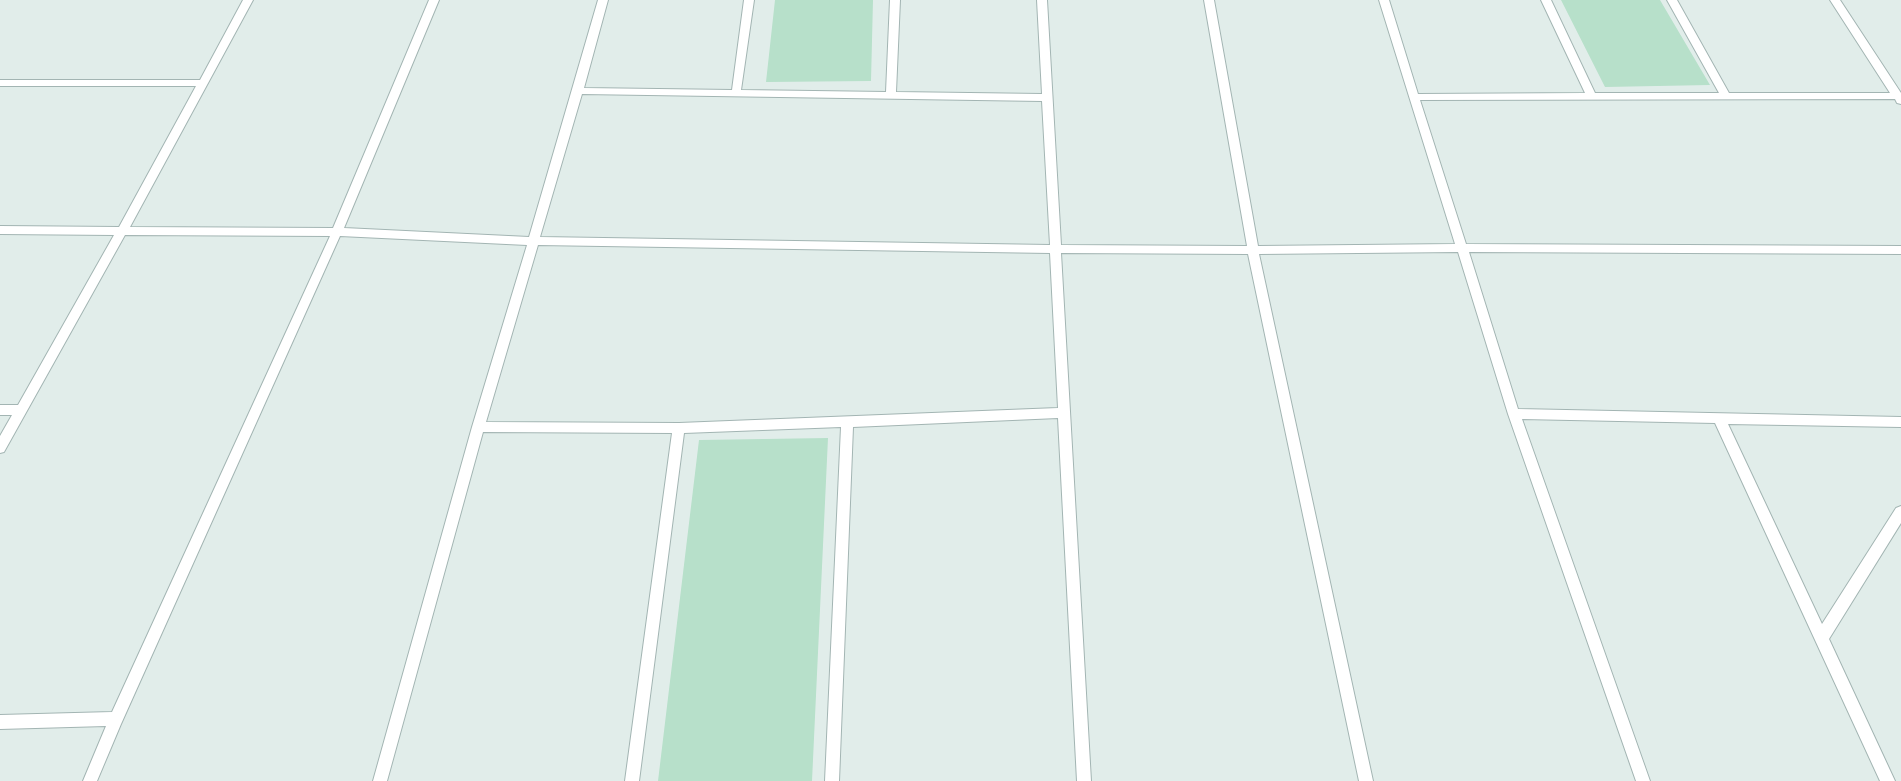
<!DOCTYPE html>
<html>
<head>
<meta charset="utf-8">
<style>
	body { margin:0 }
	canvas { display:block; background:#e1edea }
</style>
</head>
<body>
<canvas width="1901" height="781"></canvas>
<script>
const context = document.querySelector('canvas').getContext('2d');
context.lineJoin = 'round';
function fillPath(path, color) { context.fillStyle = color; context.fill(path, 'evenodd'); }
function strokePath(path, color, width, dash) { context.strokeStyle = color; context.lineWidth = width; context.lineCap = dash ? 'butt' : 'round'; context.setLineDash(dash || []); context.stroke(path); }
const green = new Path2D(`
	M 775,0 L 873,0 L 871,81 L 766,82 Z
	M 1561,0 L 1660,0 L 1710,85 L 1605,87 Z
	M 828,438 L 812,781 L 658,781 L 699,440 Z`);
const street = new Path2D(`
	M 243,0 L 253,0 L 130,227 L 333,228 L 429,0 L 439,0 L 344,228 L 529,237 L 598,0 L 608,0 L 584,88 L 732,90 L 744,0 L 754,0 L 741,90 L 886,92 L 890,0 L 900,0 L 896,92 L 1042,94 L 1037,0 L 1047,0 L 1061,245 L 1247,246 L 1204,0 L 1214,0 L 1258,246 L 1455,244 L 1379,0 L 1389,0 L 1418,94 L 1585,93 L 1541,0 L 1551,0 L 1595,93 L 1719,93 L 1667,0 L 1677,0 L 1729,93 L 1890,93 L 1830,0 L 1840,0 L 1901,93 L 1901,104 L 1897,103 L 1895,99 L 1420,100 L 1466,244 L 1901,246 L 1901,254 L 1469,252 L 1518,409 L 1901,417 L 1901,427 L 1728,424 L 1822,624 L 1896,508 L 1901,506 L 1901,523 L 1829,639 L 1895,781 L 1880,781 L 1715,423 L 1522,419 L 1650,781 L 1636,781 L 1508,414 L 1458,252 L 1259,254 L 1373,781 L 1359,781 L 1248,254 L 1061,253 L 1091,781 L 1077,781 L 1058,418 L 853,427 L 839,781 L 825,781 L 841,427 L 684,433 L 639,781 L 625,781 L 672,433 L 483,432 L 387,781 L 373,781 L 472,427 L 527,245 L 340,236 L 121,724 L 97,781 L 83,781 L 106,726 L 0,729 L 0,715 L 112,712 L 330,236 L 125,235 L 4,452 L 0,453 L 0,436 L 12,415 L 0,415 L 0,405 L 18,405 L 114,235 L 0,234 L 0,226 L 119,227 L 196,86 L 0,86 L 0,80 L 200,80 ZM 582,94 L 1042,101 L 1050,245 L 540,237 ZM 538,245 L 1050,253 L 1058,408 L 679,423 L 486,422 Z`);
fillPath(green, '#b7e0ca');
strokePath(street, '#a3b5b3', 2);
fillPath(street, '#fff');
</script>
</body>
</html>
